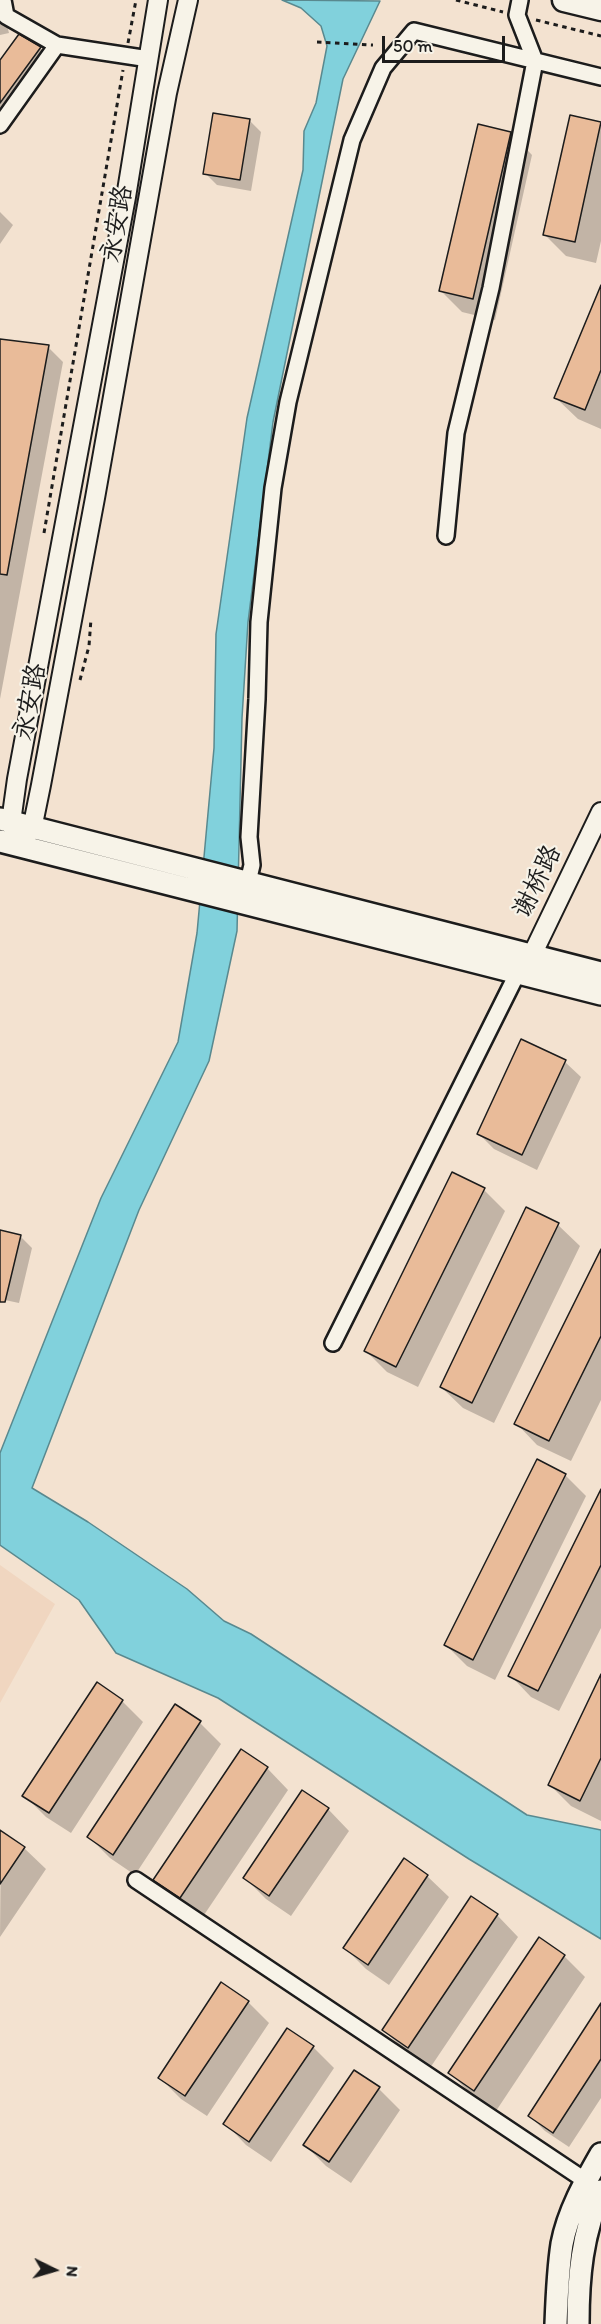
<!DOCTYPE html>
<html>
<head>
<meta charset="utf-8">
<style>
	body { margin:0 }
	#map { position:relative; width:601px; height:2324px; overflow:hidden; background:#f3e2d0; font-family:Itim,sans-serif }
	canvas { display:block }
	.north { position:absolute; left:24px; top:2240px; width:60px; height:60px; -webkit-text-stroke:4px #f7f3e8; paint-order:stroke; rotate:95deg; font-size:16px; font-weight:700; line-height:24px; text-align:center; color:#1c1c1c }
	.north::after { content:''; display:block; margin:auto; width:21px; height:27px; background:#1c1c1c; clip-path:polygon(50% 0,100% 100%,50% 72%,0 100%) }
	.scale { position:absolute; left:382px; top:36px; width:123px; height:27px; box-sizing:border-box; border:3px solid #1c1c1c; border-top:0; padding-left:8px; font-size:18px; line-height:21px; white-space:nowrap; color:#1c1c1c; -webkit-text-stroke:4px #f7f3e8; paint-order:stroke }
</style>
</head>
<body>
<div id="map">
<canvas width="601" height="2324"></canvas>
<div class="north">N</div>
<div class="scale">50 m</div>
</div>
<script>
const context = document.querySelector('canvas').getContext('2d');
context.lineJoin = 'round';
function fillPath(path, color) { context.fillStyle = color; context.fill(path, 'evenodd'); }
function strokePath(path, color, width, dash) { context.strokeStyle = color; context.lineWidth = width; context.lineCap = dash ? 'butt' : 'round'; context.setLineDash(dash || []); context.stroke(path); }
function drawText(font, color, halo, rows, align = 'center') {
  context.font = font + ' Itim,"LXGW WenKai TC",sans-serif'; context.lineWidth = 4.5; context.setLineDash([]); context.textBaseline = 'middle'; context.strokeStyle = halo; context.fillStyle = color; for (const [text, x, y, turn = 0] of rows) {
    context.save(); context.translate(x, y); context.rotate((+turn || 0) * Math.PI / 180); context.textAlign = isNaN(turn) ? turn : align; if (halo) context.strokeText(text, 0, 0); context.fillText(text, 0, 0); context.restore();
  }
}
const built = new Path2D(`
	M 0,1565 L 55,1604 L 0,1703 Z`);
const water = new Path2D(`
	M 282,0 L 380,1 L 343,79 L 273,422 L 248,622 L 242,718 L 237,931 L 209,1061 L 139,1210 L 32,1488 L 88,1522 L 187,1589 L 224,1621 L 251,1634 L 527,1815 L 601,1830 L 601,1939 L 469,1859 L 218,1698 L 116,1653 L 79,1600 L 0,1545 L 0,1453 L 101,1198 L 178,1042 L 197,933 L 214,748 L 216,634 L 247,418 L 303,170 L 304,131 L 316,103 L 327,46 L 321,26 L 301,8 Z`);
const shadow = new Path2D(`
	M 0,0 L 9,33 L 0,35 Z
	M 19,36 L 40,48 L 52,60 L 0,130 L 0,62 Z
	M 571,117 L 601,123 L 601,241 L 596,263 L 566,256 L 545,235 Z
	M 249,120 L 261,132 L 251,191 L 217,185 L 205,173 Z
	M 511,133 L 532,155 L 495,320 L 462,312 L 441,291 Z
	M 0,212 L 13,225 L 0,244 Z
	M 601,288 L 601,429 L 578,419 L 556,398 Z
	M 0,341 L 48,347 L 63,362 L 0,699 Z
	M 565,1062 L 581,1077 L 537,1170 L 494,1149 L 479,1134 Z
	M 484,1190 L 505,1211 L 418,1387 L 387,1372 L 366,1351 Z
	M 527,1209 L 558,1225 L 580,1246 L 494,1423 L 463,1408 L 441,1387 Z
	M 0,1232 L 20,1236 L 32,1248 L 19,1303 L 0,1299 Z
	M 601,1252 L 601,1400 L 571,1461 L 537,1445 L 516,1423 Z
	M 565,1475 L 586,1496 L 495,1680 L 467,1666 L 446,1645 Z
	M 601,1493 L 601,1628 L 559,1711 L 531,1697 L 510,1675 Z
	M 601,1678 L 601,1821 L 571,1806 L 550,1785 Z
	M 122,1701 L 143,1722 L 71,1833 L 46,1817 L 24,1795 Z
	M 200,1723 L 221,1744 L 135,1875 L 110,1858 L 89,1837 Z
	M 267,1768 L 288,1790 L 202,1918 L 176,1901 L 155,1880 Z
	M 328,1809 L 349,1831 L 291,1916 L 266,1899 L 245,1878 Z
	M 1,1832 L 24,1848 L 46,1869 L 0,1937 Z
	M 427,1876 L 449,1897 L 389,1985 L 366,1969 L 345,1948 Z
	M 497,1915 L 518,1937 L 430,2068 L 405,2051 L 384,2030 Z
	M 564,1956 L 585,1977 L 496,2111 L 471,2094 L 450,2073 Z
	M 248,2002 L 269,2023 L 207,2116 L 181,2099 L 160,2078 Z
	M 601,2006 L 601,2098 L 569,2147 L 545,2131 L 530,2116 Z
	M 313,2047 L 334,2068 L 271,2162 L 246,2145 L 225,2123 Z
	M 354,2072 L 379,2089 L 400,2110 L 351,2183 L 326,2166 L 305,2145 Z`);
const building = new Path2D(`
	M 19,34 L 41,47 L 0,103 L 0,60 Z
	M 213,113 L 250,119 L 240,180 L 203,174 Z
	M 570,115 L 601,122 L 575,242 L 543,235 Z
	M 478,124 L 511,132 L 473,299 L 439,291 Z
	M 601,285 L 601,370 L 585,410 L 554,398 Z
	M 0,339 L 49,345 L 7,575 L 0,574 Z
	M 521,1039 L 566,1060 L 522,1155 L 477,1134 Z
	M 452,1172 L 485,1188 L 396,1367 L 364,1351 Z
	M 526,1207 L 559,1223 L 472,1403 L 440,1387 Z
	M 0,1230 L 21,1235 L 5,1302 L 0,1302 Z
	M 601,1249 L 601,1336 L 549,1441 L 514,1424 Z
	M 537,1459 L 566,1474 L 473,1660 L 444,1645 Z
	M 601,1489 L 601,1565 L 538,1691 L 508,1676 Z
	M 601,1674 L 601,1758 L 580,1801 L 548,1785 Z
	M 97,1682 L 123,1700 L 49,1813 L 22,1796 Z
	M 175,1704 L 201,1721 L 113,1855 L 87,1837 Z
	M 241,1749 L 268,1767 L 180,1898 L 153,1880 Z
	M 302,1790 L 329,1808 L 269,1896 L 243,1878 Z
	M 0,1830 L 25,1847 L 0,1884 Z
	M 404,1858 L 428,1875 L 368,1965 L 343,1948 Z
	M 471,1896 L 498,1914 L 408,2048 L 382,2030 Z
	M 539,1937 L 565,1955 L 474,2091 L 448,2073 Z
	M 221,1982 L 249,2001 L 185,2096 L 158,2078 Z
	M 601,2003 L 601,2059 L 553,2133 L 528,2116 Z
	M 287,2028 L 314,2046 L 249,2142 L 223,2124 Z
	M 354,2070 L 380,2087 L 329,2162 L 303,2145 Z`);
const path = new Path2D(`
	M 456,0 L 503,12
	M 536,20 L 601,36
	M 317,42 L 373,45
	M 128,43 L 136,0
	M 44,533 L 123,70
	M 80,680 L 89,646 L 91,619`);
const minor = new Path2D(`
	M 3,0 L 6,16 L 57,45
	M 0,125 L 57,45 L 149,59
	M 446,536 L 456,433 L 491,288 L 535,61 L 517,15 L 520,0
	M 248,882 L 252,865 L 249,837 L 257,699 L 259,622 L 273,488 L 288,402 L 352,140 L 383,68 L 414,31 L 601,77
	M 333,1343 L 518,972
	M 136,1880 L 586,2181`);
const tertiary = new Path2D(`
	M 15,836 L 11,822 L 17,779 L 126,197 L 158,0
	M 25,837 L 32,829 L 41,785 L 95,498 L 167,93 L 188,0
	M 524,965 L 532,955 L 601,812`);
const secondary = new Path2D(`
	M 0,819 L 601,973
	M 0,841 L 601,994
	M 556,2324 C 557,2298 558,2270 562,2244 C 568,2212 585,2182 601,2154
	M 578,2324 C 578,2277 582,2234 601,2191`);
const primary = new Path2D(`
	M 564,0 L 601,9`);
const streetNames = [
	["永安路",118,224,-80],
	["永安路",31,702,-79],
	["谢桥路",538,882,-64]
];
fillPath(built, '#f0d6c0');
fillPath(water, '#81d1dc');
strokePath(water, '#59898f', 1.5);
fillPath(shadow, '#0003');
fillPath(building, '#e9bb99');
strokePath(building, '#1c1c1c', 1.5);
strokePath(minor, '#1c1c1c', 20);
strokePath(tertiary, '#1c1c1c', 22);
strokePath(secondary, '#1c1c1c', 26);
strokePath(primary, '#1c1c1c', 27);
strokePath(path, '#1c1c1c', 3, [4.5, 4.5]);
strokePath(minor, '#f7f3e8', 15);
strokePath(tertiary, '#f7f3e8', 18);
strokePath(secondary, '#f7f3e8', 21);
strokePath(primary, '#f7f3e8', 22);
drawText('26px', '#1c1c1c', '#f7f3e8', streetNames);
</script>
</body>
</html>
